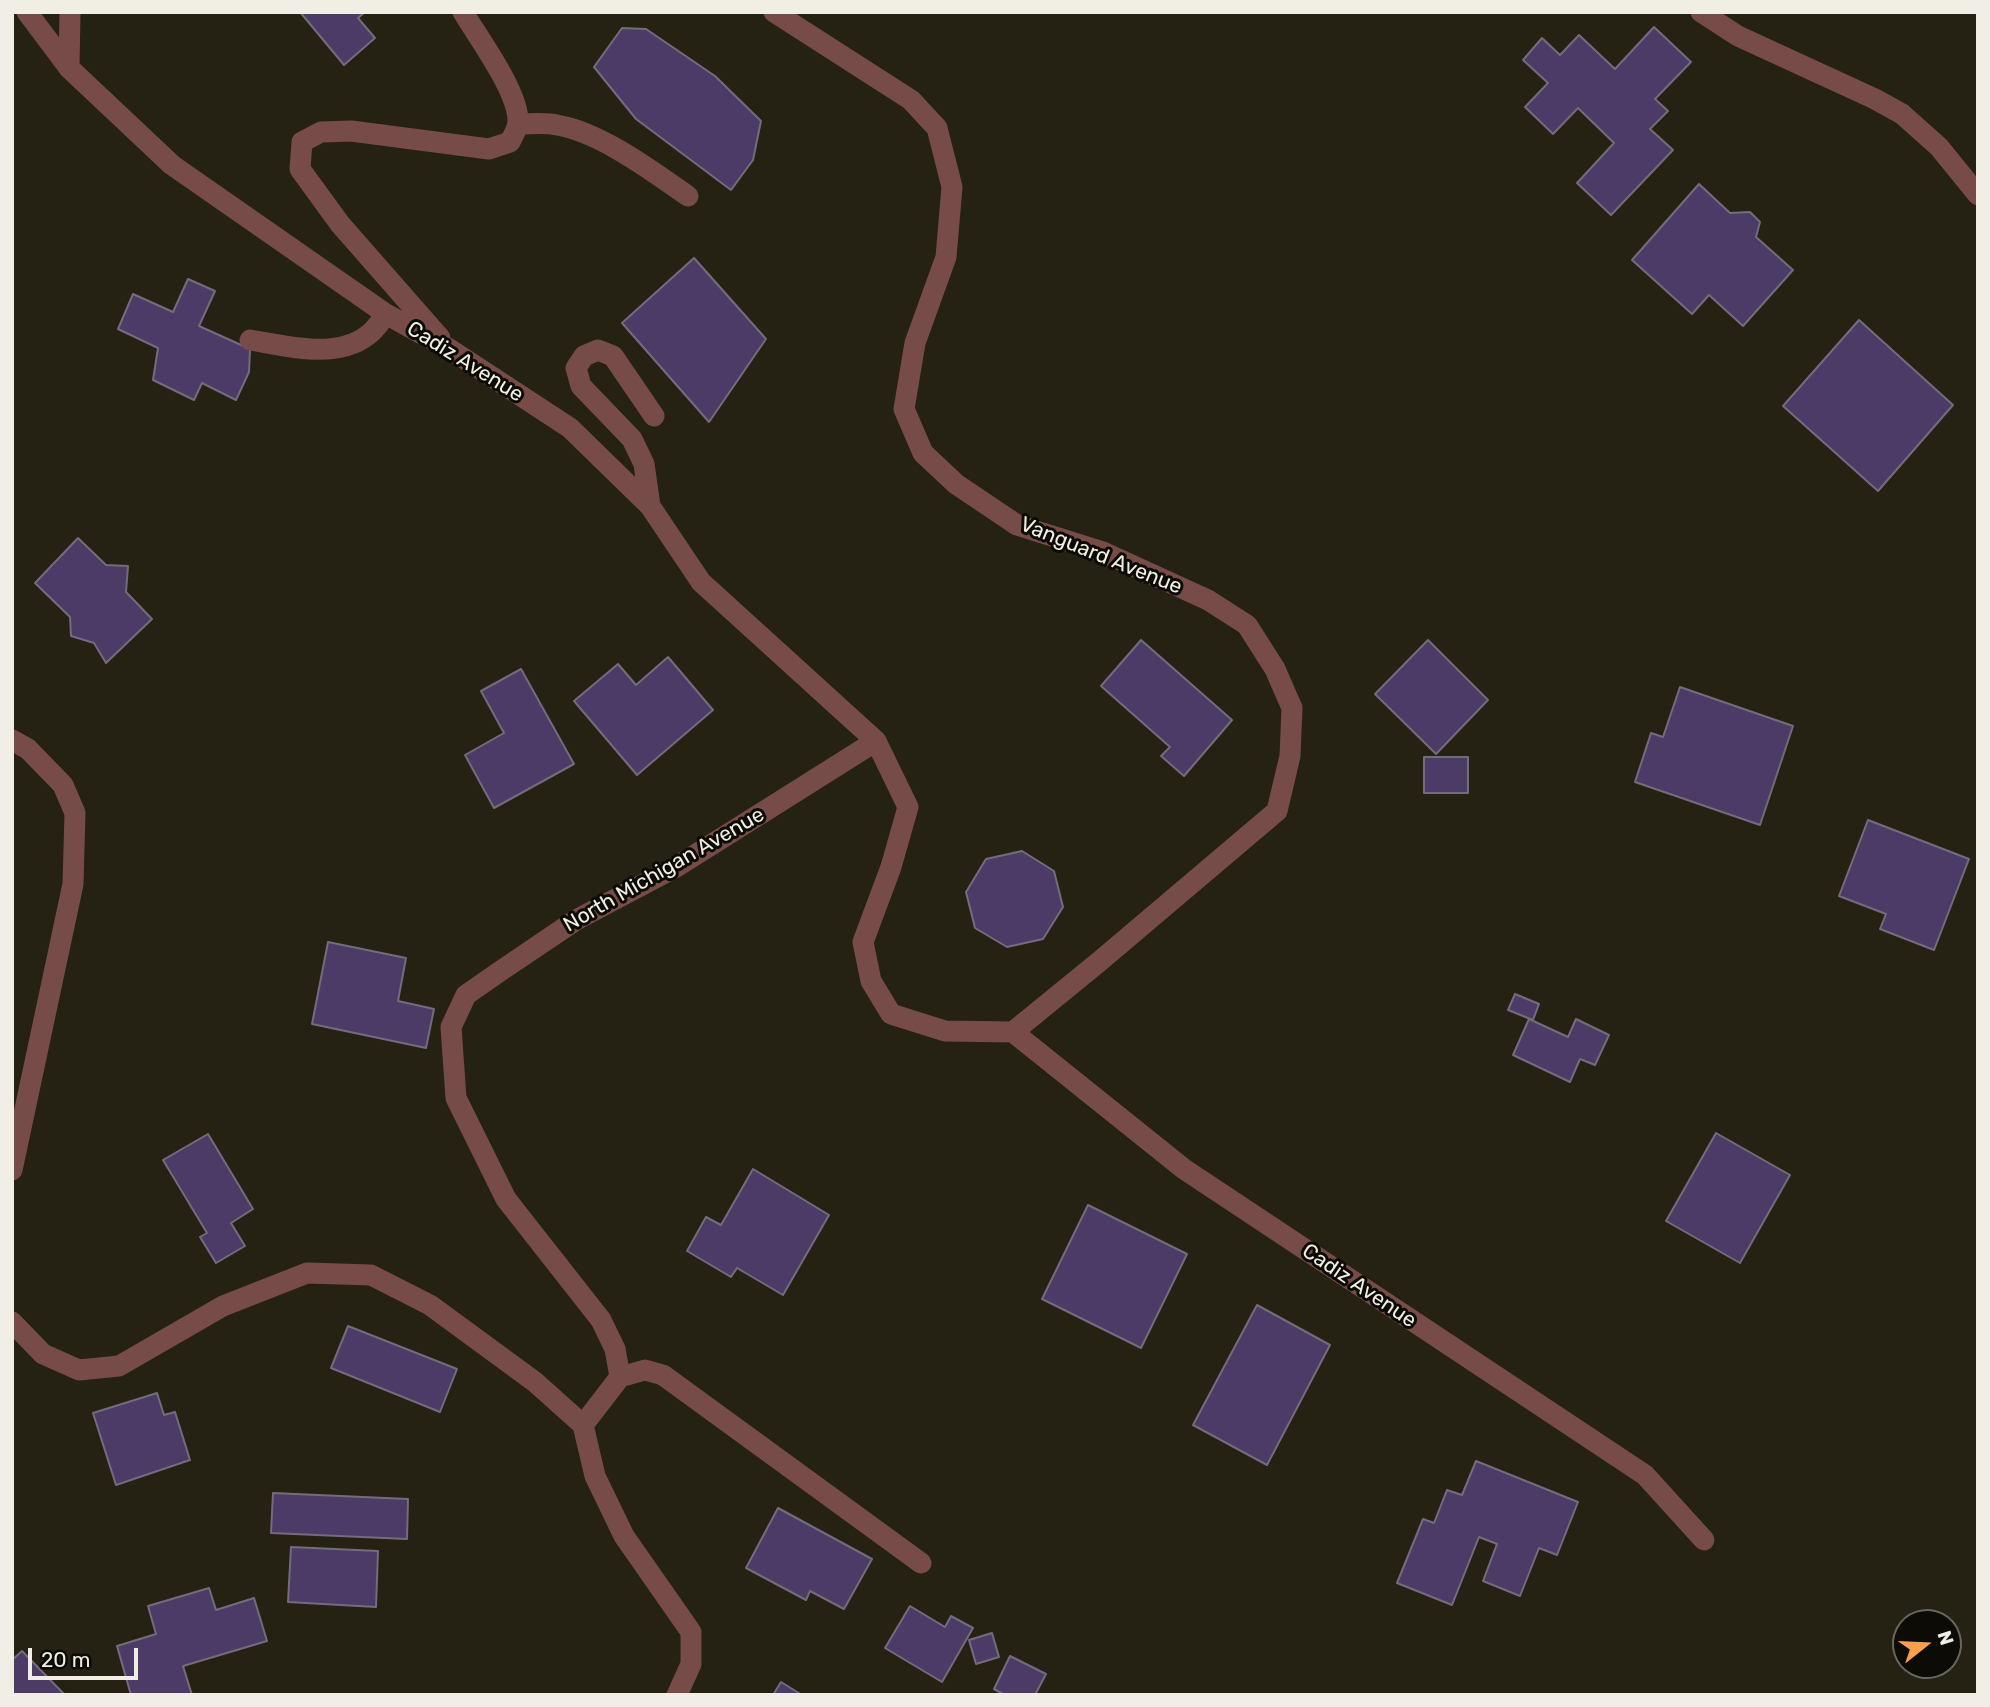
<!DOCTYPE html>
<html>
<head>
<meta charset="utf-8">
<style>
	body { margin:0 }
	#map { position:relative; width:1990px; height:1707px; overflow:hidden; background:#252113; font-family:Rubik,sans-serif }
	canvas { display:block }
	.frame { position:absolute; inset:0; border:14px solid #f0eee5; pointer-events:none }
	.north { position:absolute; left:1892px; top:1609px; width:70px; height:70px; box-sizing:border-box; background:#0c0b05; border:2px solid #67665f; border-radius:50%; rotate:72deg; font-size:19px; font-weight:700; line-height:28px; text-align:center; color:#f0eee5 }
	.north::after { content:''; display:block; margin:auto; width:24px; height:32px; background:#f99f4d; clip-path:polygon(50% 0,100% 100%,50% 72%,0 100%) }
	.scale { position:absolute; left:28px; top:1648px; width:110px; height:32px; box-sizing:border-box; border:4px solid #f0eee5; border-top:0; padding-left:9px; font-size:21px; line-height:24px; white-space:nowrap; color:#f0eee5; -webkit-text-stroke:5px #0c0b05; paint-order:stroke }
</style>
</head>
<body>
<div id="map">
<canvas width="1990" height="1707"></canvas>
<div class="frame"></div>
<div class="north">N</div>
<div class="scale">20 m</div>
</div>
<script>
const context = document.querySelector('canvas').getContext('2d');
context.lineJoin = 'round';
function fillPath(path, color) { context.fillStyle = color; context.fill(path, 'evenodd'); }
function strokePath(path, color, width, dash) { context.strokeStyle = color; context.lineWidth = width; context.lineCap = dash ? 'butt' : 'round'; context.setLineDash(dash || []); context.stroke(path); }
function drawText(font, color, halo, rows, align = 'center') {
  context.font = font + ' Rubik,sans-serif'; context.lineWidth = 6; context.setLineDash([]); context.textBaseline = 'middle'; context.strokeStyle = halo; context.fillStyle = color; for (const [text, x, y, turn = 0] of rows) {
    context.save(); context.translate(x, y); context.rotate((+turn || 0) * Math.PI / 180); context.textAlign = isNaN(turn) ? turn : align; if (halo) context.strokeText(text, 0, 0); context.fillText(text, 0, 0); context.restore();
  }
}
const building = new Path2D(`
	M 300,12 L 365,12 L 358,18 L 375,38 L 344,65 Z
	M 1654,27 L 1691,62 L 1655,99 L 1668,111 L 1650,129 L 1673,150 L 1611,215 L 1577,183 L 1614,143 L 1578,108 L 1553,134 L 1525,107 L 1548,83 L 1523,60 L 1542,38 L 1560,55 L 1579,35 L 1615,69 Z
	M 622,28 L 646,29 L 715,76 L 761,121 L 753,160 L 731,190 L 636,119 L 594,67 Z
	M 1699,184 L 1730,213 L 1750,212 L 1760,222 L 1756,237 L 1793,270 L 1743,326 L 1709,295 L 1692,314 L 1632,260 Z
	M 694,258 L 766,339 L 709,422 L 622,323 Z
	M 188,279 L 215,291 L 199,326 L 250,349 L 249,372 L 236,400 L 202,383 L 194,400 L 153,380 L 158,348 L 118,329 L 133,294 L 173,312 Z
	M 1859,320 L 1953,405 L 1878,491 L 1783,406 Z
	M 78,538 L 106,565 L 128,566 L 126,592 L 152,619 L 106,663 L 94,643 L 71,636 L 70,617 L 35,583 Z
	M 1141,640 L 1232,720 L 1184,776 L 1161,756 L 1170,747 L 1101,686 Z
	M 1428,640 L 1488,700 L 1436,754 L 1375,694 Z
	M 668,657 L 713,710 L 637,775 L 574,701 L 618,664 L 636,685 Z
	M 521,669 L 574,764 L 494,808 L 465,755 L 504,733 L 481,691 Z
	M 1680,687 L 1793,726 L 1760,825 L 1635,782 L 1651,733 L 1663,737 Z
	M 1424,757 L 1468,757 L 1468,793 L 1424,793 Z
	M 1868,820 L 1969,859 L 1934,950 L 1880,929 L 1886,914 L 1839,896 Z
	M 1022,851 L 1054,871 L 1063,907 L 1043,939 L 1007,947 L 975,928 L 966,892 L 986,859 Z
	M 328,942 L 406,958 L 398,1001 L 434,1009 L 426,1048 L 312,1024 Z
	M 1515,994 L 1539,1004 L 1533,1020 L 1508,1010 Z
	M 1529,1019 L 1568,1037 L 1576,1019 L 1609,1035 L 1595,1065 L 1580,1059 L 1570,1082 L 1513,1055 Z
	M 1716,1133 L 1790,1175 L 1740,1263 L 1666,1221 Z
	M 208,1134 L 253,1209 L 231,1223 L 245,1246 L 216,1263 L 200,1237 L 207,1233 L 163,1160 Z
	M 753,1169 L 829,1215 L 783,1295 L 737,1268 L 731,1277 L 687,1251 L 706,1217 L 721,1225 Z
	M 1088,1205 L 1187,1254 L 1141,1348 L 1042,1299 Z
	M 1257,1305 L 1330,1345 L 1267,1465 L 1193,1425 Z
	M 348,1326 L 457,1369 L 440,1412 L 331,1368 Z
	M 157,1393 L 164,1415 L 175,1412 L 190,1460 L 116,1485 L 93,1413 Z
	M 1476,1461 L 1578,1502 L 1557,1555 L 1539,1548 L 1520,1596 L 1483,1581 L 1497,1544 L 1479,1537 L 1452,1605 L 1397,1583 L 1423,1519 L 1434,1523 L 1447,1490 L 1462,1495 Z
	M 273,1493 L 408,1499 L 407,1539 L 271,1533 Z
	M 778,1508 L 872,1559 L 844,1609 L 810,1591 L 806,1600 L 746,1568 Z
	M 291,1547 L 378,1551 L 376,1607 L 288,1602 Z
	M 209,1588 L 216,1610 L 254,1598 L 267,1641 L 183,1666 L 192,1695 L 131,1695 L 117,1646 L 156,1634 L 148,1606 Z
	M 910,1606 L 945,1627 L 951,1616 L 973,1628 L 942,1682 L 885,1648 Z
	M 992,1633 L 999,1657 L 976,1664 L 969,1640 Z
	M 22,1651 L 64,1694 L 63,1695 L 12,1695 L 12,1660 Z
	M 1010,1656 L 1046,1674 L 1035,1695 L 1005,1695 L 994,1689 Z
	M 781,1682 L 802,1695 L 773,1695 Z`);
const minor = new Path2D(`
	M 27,12 L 69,68 L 172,165 L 386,314 L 451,350 L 570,428 L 650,506 L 701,582 L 876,741
	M 774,12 L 911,100 L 937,128 L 952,187 L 946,257 L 915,343 L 904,409 L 923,453 L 956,484 L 1017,525 L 1103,552 L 1208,600 L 1247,625 L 1275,669 L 1292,708 L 1290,756 L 1277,811 L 1100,961 L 1013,1032
	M 1701,12 L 1738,36 L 1875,99 L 1902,114 L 1939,147 L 1978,195
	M 69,68 L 70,12
	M 518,124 C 531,124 545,122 557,125 C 600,132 652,171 688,196
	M 440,338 L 340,224 L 300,169 L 302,142 L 321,132 L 351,131 L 489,149 L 510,142 C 513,136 518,128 518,121 C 518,91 479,39 463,12
	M 250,340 C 286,346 336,360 368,335 C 375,330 381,321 386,314
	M 650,506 L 644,464 L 632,439 L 581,386 L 576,368 L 584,356 L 598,350 L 613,356 L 654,416
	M 12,740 L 28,749 L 63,785 L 75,813 L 73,884 L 12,1170
	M 1013,1032 L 1184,1169 L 1645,1475 L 1704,1540
	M 12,1322 L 43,1354 L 79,1370 L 119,1366 L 223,1306 L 307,1273 L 371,1275 L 430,1305 L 535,1382 L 583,1425 L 620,1377 L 645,1370 L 663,1375 L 921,1563
	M 620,1377 L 615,1349 L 601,1320 L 506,1199 L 456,1098 L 451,1027 L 466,995 L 499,972 L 576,920 L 676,867 L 876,741 L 908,807 L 891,867 L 863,942 L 871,981 L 891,1014 L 945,1031 L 1013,1032
	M 583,1425 L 595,1476 L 624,1536 L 691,1632 L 691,1664 L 677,1695`);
const streetNames = [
	["Cadiz Avenue",465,362,32],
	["Vanguard Avenue",1101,556,22],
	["North Michigan Avenue",664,870,-30],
	["Cadiz Avenue",1359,1286,34]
];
fillPath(building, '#4c3b66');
strokePath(building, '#726c7c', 2);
strokePath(minor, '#774b48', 21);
drawText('21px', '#f0eee5', '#0c0b05', streetNames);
</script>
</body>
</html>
